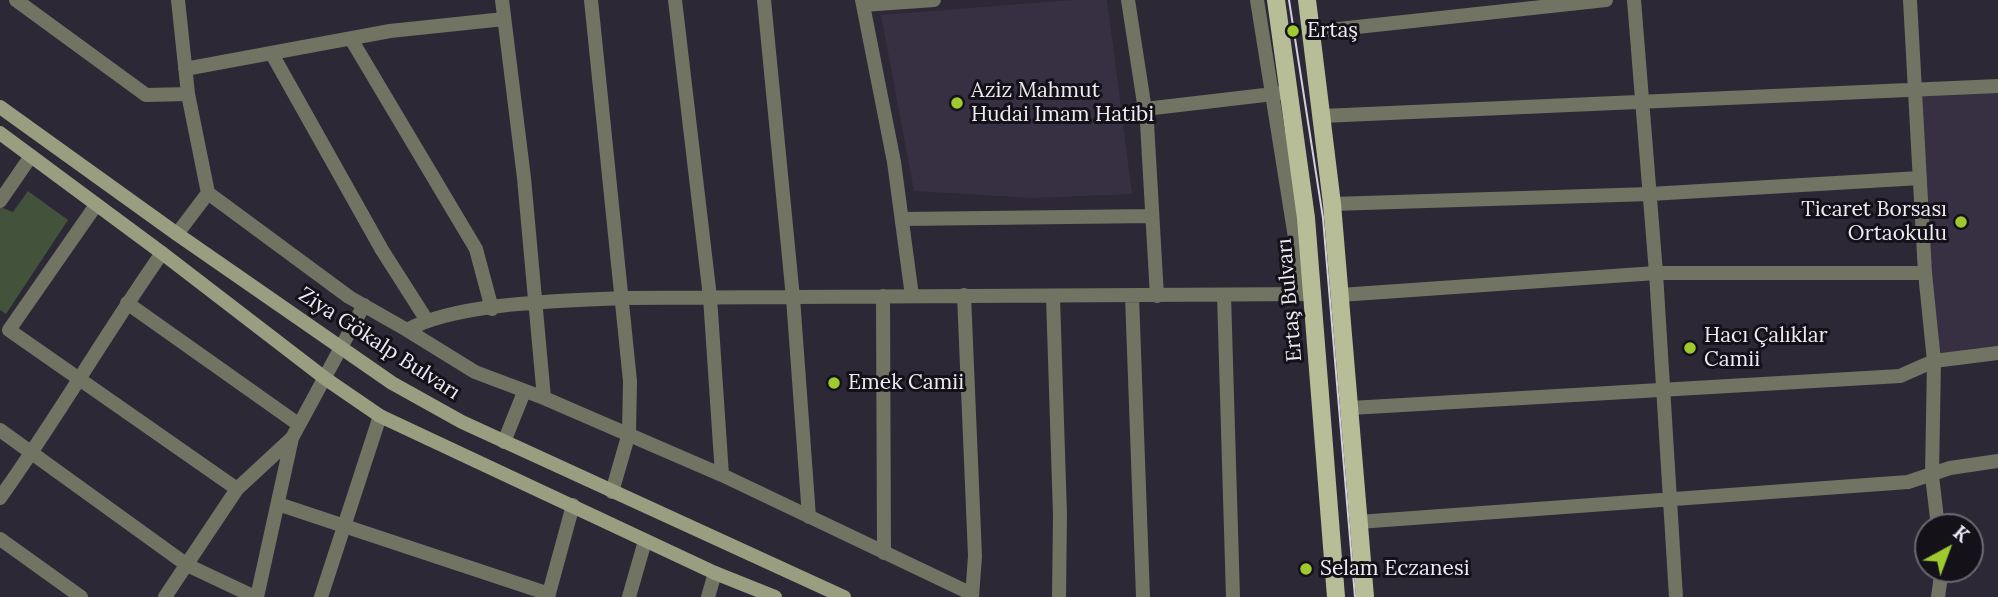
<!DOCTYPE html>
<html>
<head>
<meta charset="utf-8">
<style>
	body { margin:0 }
	#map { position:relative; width:1998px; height:597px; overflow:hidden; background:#2d2836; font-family:Lora,serif }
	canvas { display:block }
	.north { position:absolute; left:1914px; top:513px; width:70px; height:70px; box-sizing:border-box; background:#141218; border:2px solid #6b6970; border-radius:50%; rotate:41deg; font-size:19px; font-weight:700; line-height:28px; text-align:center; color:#eeebf4 }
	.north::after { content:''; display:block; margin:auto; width:24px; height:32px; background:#9eca2f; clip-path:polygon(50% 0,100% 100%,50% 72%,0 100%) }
</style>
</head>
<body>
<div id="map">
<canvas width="1998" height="597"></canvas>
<div class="north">K</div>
</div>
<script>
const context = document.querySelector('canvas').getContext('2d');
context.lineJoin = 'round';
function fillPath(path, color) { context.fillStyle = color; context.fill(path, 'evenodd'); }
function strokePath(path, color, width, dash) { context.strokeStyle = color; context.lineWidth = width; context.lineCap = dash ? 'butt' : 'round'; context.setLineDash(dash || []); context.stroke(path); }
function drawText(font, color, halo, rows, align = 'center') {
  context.font = font + ' Lora,serif'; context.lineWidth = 6; context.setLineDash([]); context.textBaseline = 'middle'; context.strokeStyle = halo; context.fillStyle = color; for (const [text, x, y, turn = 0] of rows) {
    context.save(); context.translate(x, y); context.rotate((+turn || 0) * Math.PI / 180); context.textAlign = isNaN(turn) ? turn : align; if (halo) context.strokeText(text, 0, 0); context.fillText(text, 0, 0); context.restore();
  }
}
const built = new Path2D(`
	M 1073,0 L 1107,0 L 1132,194 L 1033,198 L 914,191 L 881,15 Z
	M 1998,86 L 1998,353 L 1934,361 L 1916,91 Z`);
const green = new Path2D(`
	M 28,191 L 68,220 L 6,314 L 0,310 L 0,207 L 13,212 Z`);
const street = new Path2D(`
	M 16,0 L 146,95 L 188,94
	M 502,0 L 524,178 L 544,398
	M 591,0 L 630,381 L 629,433 L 612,492
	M 675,0 L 710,297 L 722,475
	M 764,0 L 793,298 L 809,517
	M 862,0 L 894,162 L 912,296
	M 1128,0 L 1147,123 L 1157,296
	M 1257,0 L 1304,294
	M 1634,0 L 1656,273 L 1676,597
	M 1910,0 L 1925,273 L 1934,361 L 1932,476 L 1938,527
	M 863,5 L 934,0
	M 1311,32 L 1606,0
	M 351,39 L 476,249 L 492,309
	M 272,54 L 382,250 L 426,319
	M 185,69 L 390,31 L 504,19
	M 1145,109 L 1282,93
	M 1322,116 L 1998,86
	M 208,193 L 349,297 L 407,330
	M 0,201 L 31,156
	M 1332,204 L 1650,194 L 1920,178
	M 96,205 L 9,330 L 237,489
	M 902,219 L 1152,216
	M 177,234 L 208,193 L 188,94 L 178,0
	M 964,295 L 975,556 L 972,597
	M 1224,295 L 1233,597
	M 1340,295 L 1656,273 L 1925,273
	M 883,296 L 884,553
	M 1132,296 L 1143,597
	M 1053,297 L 1060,515 L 1059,597
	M 127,303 L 298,424
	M 1351,408 L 1900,376 L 1934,361 L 1998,353
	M 0,430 L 187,565 L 255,597
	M 504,442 L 524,392
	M 0,498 C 57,418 106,333 162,253
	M 278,504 L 549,594
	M 1358,522 L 1908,482 L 1950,468 L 1998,461
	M 0,539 L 81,597
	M 972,594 L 722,475 L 544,398 L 475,372 L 407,330 C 458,302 563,301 623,298 L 1314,294
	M 165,597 L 237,489 L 292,438
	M 257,597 L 292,438 L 364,305
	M 321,597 L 380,416
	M 548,597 L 573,505
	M 629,597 L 645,541
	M 708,597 L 715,573
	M 1938,597 L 1942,569`);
const secondary = new Path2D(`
	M 0,107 L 177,234 L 392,383 L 462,422 L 844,597
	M 0,133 L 162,253 L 326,379 L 380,416 L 715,573 L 775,597`);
const primary = new Path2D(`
	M 1276,0 L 1306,218 L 1336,597
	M 1307,0 L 1332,204 L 1365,597`);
const tram = new Path2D(`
	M 1289,0 L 1323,218 L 1355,597`);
const markers = [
	[1293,31,7,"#9eca2f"],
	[957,103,7,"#9eca2f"],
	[1961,222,7,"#9eca2f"],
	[1690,348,7,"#9eca2f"],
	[834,383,7,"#9eca2f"],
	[1306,569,7,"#9eca2f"]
];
const poiNames = [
	["Ertaş",1307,31],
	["Aziz Mahmut",971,91],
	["Hudai Imam Hatibi",971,115],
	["Ticaret Borsası",1947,210,"right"],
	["Ortaokulu",1947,234,"right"],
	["Hacı Çalıklar",1704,336],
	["Camii",1704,360],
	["Emek Camii",848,383],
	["Selam Eczanesi",1320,569]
];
const streetNames = [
	["Ertaş Bulvarı",1290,300,-95],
	["Ziya Gökalp Bulvarı",379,344,33]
];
fillPath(built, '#373043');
fillPath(green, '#42523b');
strokePath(street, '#717462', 14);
strokePath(secondary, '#999e80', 14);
strokePath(primary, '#b7be97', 18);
strokePath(tram, '#d3d0d9', 2);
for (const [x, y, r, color] of markers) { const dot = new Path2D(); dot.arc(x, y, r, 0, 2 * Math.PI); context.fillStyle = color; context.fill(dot); strokePath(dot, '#141218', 2.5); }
drawText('21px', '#eeebf4', '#141218', poiNames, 'left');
drawText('21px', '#eeebf4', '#141218', streetNames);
</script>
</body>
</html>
